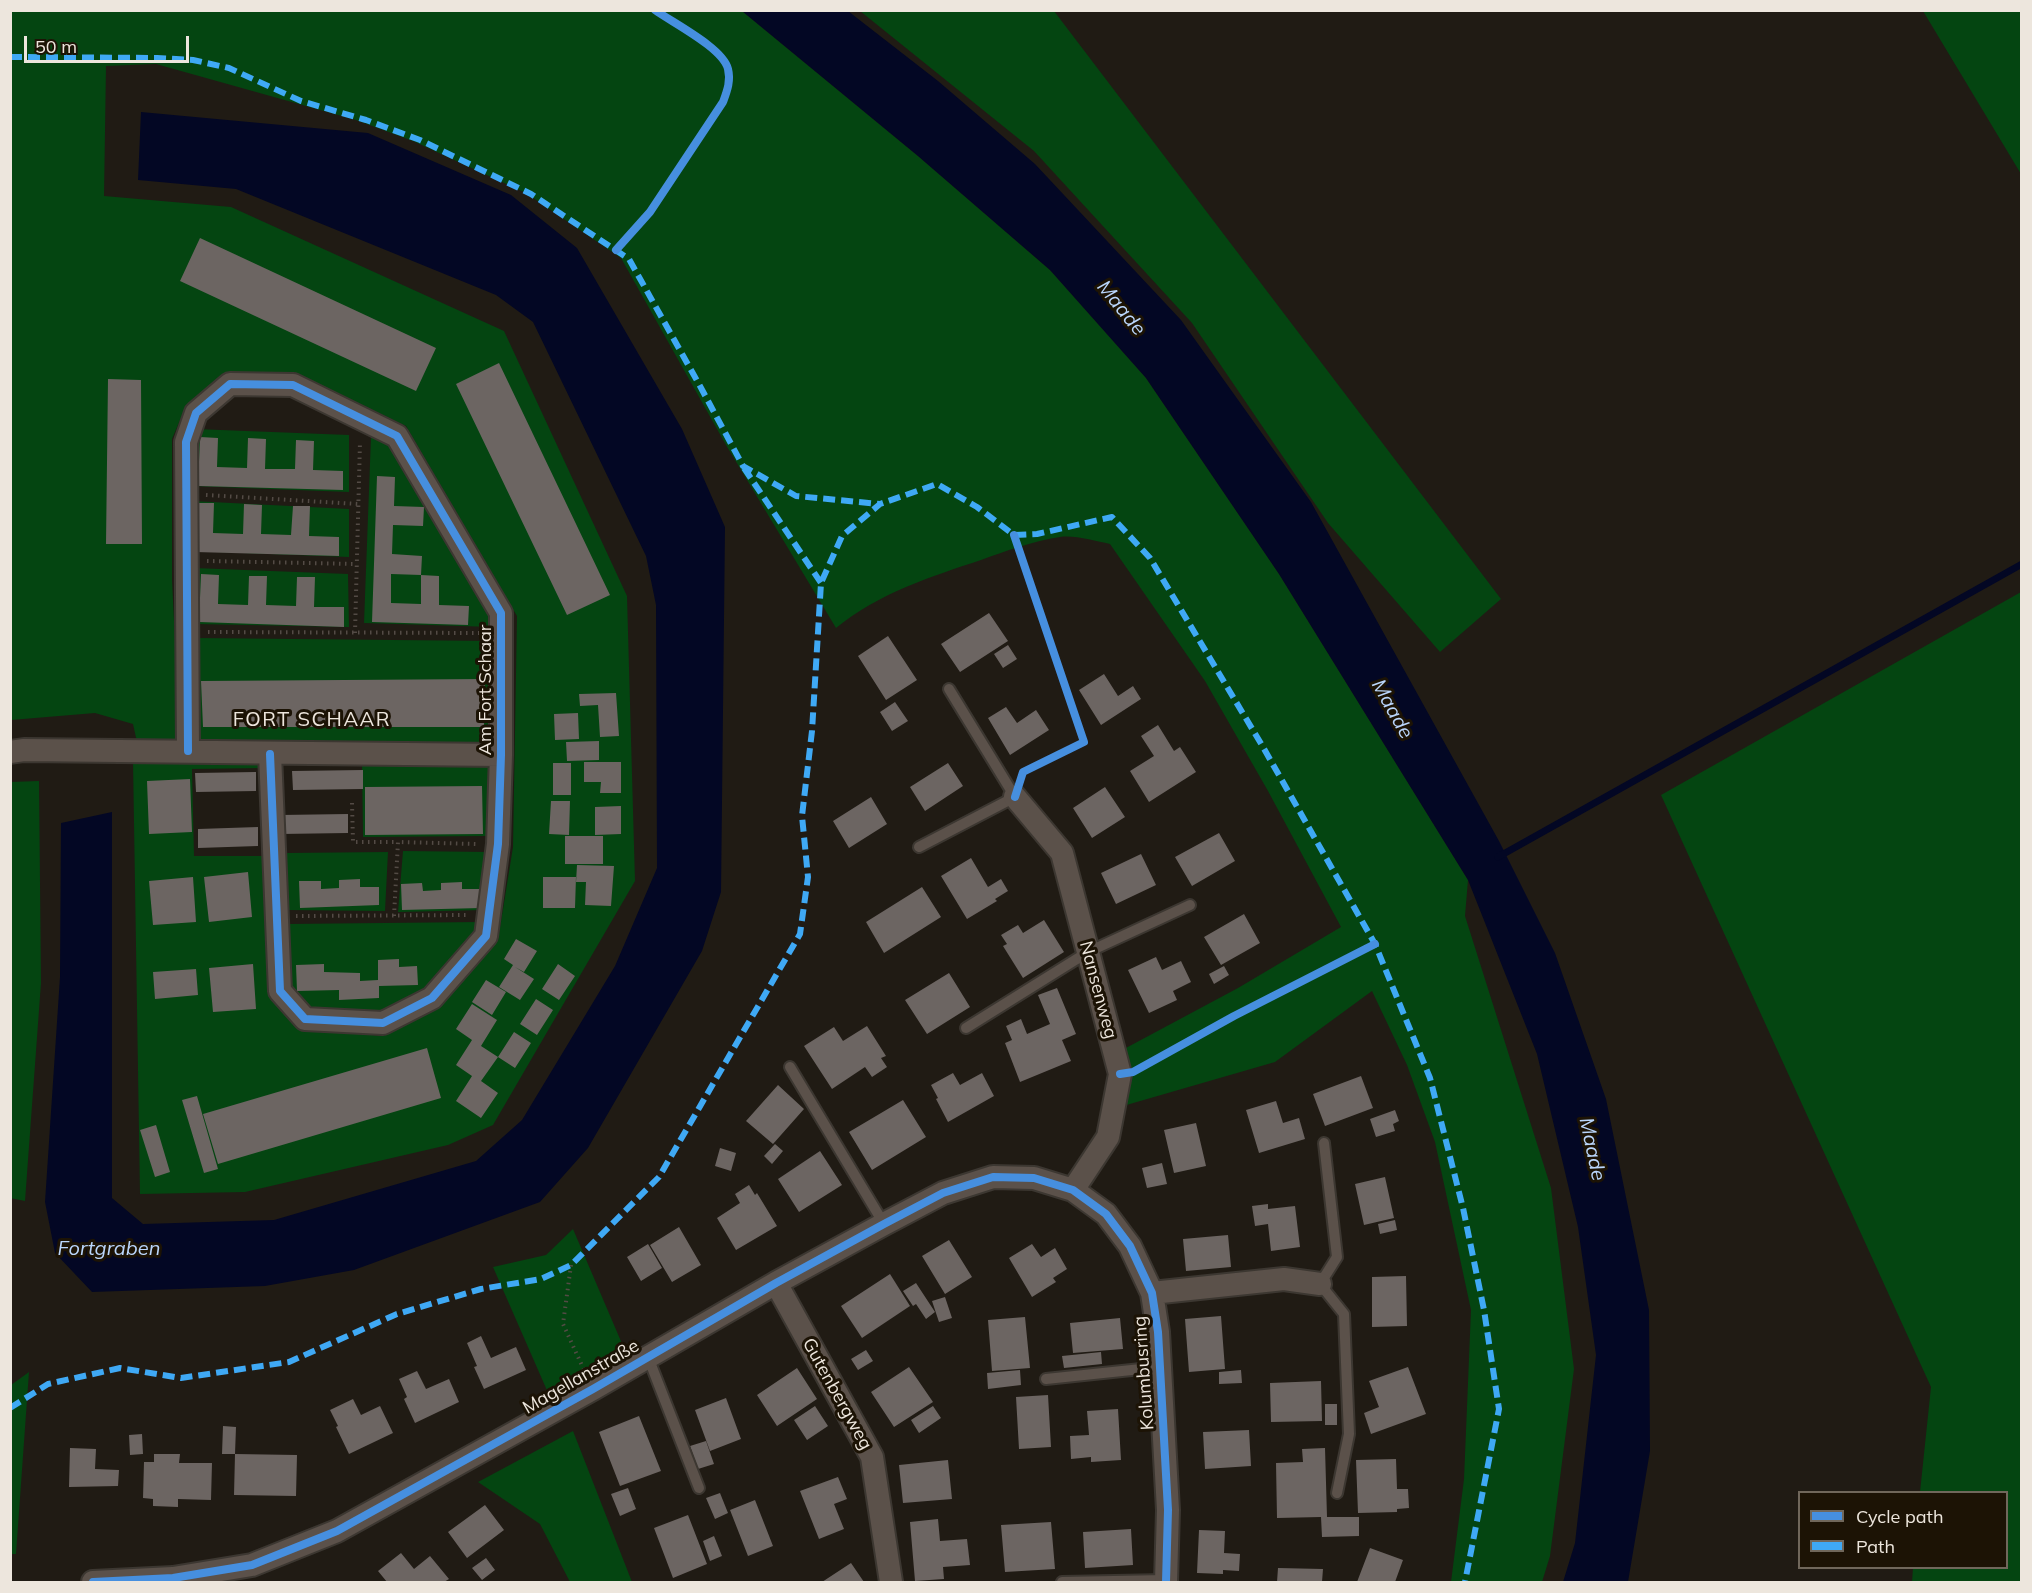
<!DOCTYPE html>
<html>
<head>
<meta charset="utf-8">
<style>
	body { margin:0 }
	#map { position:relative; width:2032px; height:1593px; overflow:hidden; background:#201b14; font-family:Mulish,sans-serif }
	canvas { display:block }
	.frame { position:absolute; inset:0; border:12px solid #ede6dd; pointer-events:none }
	.legend { position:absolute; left:1798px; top:1491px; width:210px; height:78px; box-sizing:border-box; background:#1c1305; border:2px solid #70675b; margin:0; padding:8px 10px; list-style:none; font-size:18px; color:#ede6dd }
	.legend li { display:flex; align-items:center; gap:12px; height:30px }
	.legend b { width:30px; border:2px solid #70675b }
	.scale { position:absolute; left:24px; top:36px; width:165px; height:27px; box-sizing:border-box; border:3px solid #ede6dd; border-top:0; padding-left:8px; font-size:18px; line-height:21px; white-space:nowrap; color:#ede6dd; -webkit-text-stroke:4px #1c1305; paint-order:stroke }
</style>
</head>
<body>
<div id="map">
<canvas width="2032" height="1593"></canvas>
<div class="frame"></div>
<ul class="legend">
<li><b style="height:8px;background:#468fdf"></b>Cycle path</li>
<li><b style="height:8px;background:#3fa9f5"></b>Path</li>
</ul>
<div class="scale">50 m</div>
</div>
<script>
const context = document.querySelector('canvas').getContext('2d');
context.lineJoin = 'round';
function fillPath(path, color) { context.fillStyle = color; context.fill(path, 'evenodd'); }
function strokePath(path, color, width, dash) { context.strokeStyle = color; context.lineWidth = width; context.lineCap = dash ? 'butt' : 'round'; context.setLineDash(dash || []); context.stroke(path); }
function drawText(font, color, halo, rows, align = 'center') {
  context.font = font + ' Mulish,sans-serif'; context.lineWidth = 6; context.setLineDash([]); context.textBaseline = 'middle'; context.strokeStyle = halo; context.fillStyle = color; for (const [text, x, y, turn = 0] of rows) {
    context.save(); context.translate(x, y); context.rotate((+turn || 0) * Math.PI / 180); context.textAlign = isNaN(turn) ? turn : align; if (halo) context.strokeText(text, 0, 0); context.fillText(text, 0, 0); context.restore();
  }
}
const green = new Path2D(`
	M 11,11 L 742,11 L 918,156 L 1050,270 L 1146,378 L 1279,574 L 1468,880 L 1465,916 L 1551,1188 L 1574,1369 L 1550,1556 L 1542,1582 L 1451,1582 L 1464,1479 L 1471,1310 L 1435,1142 L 1407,1065 L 1372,991 L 1275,1062 L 1123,1106 L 1124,1049 L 1238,988 L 1341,927 L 1268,791 L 1205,681 L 1110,544 C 1095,541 1075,535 1060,537 C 1033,541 1006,551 981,560 C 930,577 879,593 836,628 L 726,445 L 621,258 L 526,193 L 413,141 L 356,120 L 156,64 L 106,66 L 104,196 L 231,207 L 504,331 L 627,596 L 635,881 L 493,1125 L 448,1145 L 245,1192 L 140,1194 L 133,761 L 263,761 L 263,768 L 192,769 L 194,856 L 262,856 L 269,997 L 300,1029 L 383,1036 L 439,1008 L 498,940 L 513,847 L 517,616 L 406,426 L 294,372 L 224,374 L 186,406 L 172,439 L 172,580 L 180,743 L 137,742 L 133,724 L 95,713 L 11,720 Z
	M 860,11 L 1054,11 L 1501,599 L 1440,652 L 1328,523 L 1192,323 L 1034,151 Z
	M 1923,11 L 2021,11 L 2021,174 Z
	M 195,429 L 349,435 L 349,492 L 193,486 Z
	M 371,437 L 394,448 L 493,619 L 493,627 L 364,623 Z
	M 192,501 L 349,509 L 349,557 L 191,551 Z
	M 194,568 L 348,574 L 349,627 L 195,624 Z
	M 2021,592 L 2021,1582 L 1912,1582 L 1913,1568 L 2006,1568 L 2006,1492 L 1920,1492 L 1931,1387 L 1661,795 Z
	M 195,638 L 493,641 L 491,745 L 195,742 Z
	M 362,763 L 492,764 L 490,836 L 363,837 Z
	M 39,781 L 41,983 L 25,1201 L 10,1198 L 10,782 Z
	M 403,851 L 489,852 L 484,910 L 398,912 Z
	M 388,852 L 385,911 L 287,910 L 286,853 Z
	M 480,922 L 477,934 L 427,991 L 382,1015 L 308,1011 L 288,989 L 287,924 Z
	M 573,1229 L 626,1353 L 549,1395 L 493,1267 L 546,1255 Z
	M 29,1372 L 16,1554 L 11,1554 L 11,1385 Z
	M 573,1431 L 632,1582 L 570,1582 L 540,1524 L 478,1482 Z`);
const water = new Path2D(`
	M 742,11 L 848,11 L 938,81 L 1035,164 L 1181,320 L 1311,502 L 1499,841 L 1555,953 L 1606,1099 L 1649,1310 L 1650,1451 L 1628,1582 L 1563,1582 L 1575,1543 L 1596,1355 L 1578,1227 L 1537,1054 L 1468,880 L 1279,574 L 1146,378 L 1050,270 L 918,156 Z
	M 141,112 L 368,133 L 511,195 L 577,248 L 682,429 L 725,527 L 721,892 L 702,951 L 588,1148 L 540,1202 L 354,1270 L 265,1286 L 92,1292 L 55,1253 L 45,1202 L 60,977 L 61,823 L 112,812 L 112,1198 L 143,1224 L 274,1220 L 476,1161 L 522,1120 L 615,966 L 657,868 L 656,605 L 646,556 L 533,322 L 496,295 L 236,189 L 138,180 Z`);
const stream = new Path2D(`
	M 1498,857 L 2022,564`);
const building = new Path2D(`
	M 200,238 L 436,348 L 416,391 L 180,281 Z
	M 499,363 L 610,595 L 567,615 L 456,384 Z
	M 108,379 L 141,380 L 142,544 L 106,544 Z
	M 200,437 L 218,438 L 217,467 L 247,468 L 248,438 L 266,439 L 265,469 L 295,469 L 296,440 L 314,441 L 313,470 L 343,471 L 343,490 L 198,486 Z
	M 377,476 L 395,477 L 394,506 L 424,507 L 423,526 L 393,525 L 392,554 L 422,556 L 421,575 L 391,574 L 391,603 L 421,604 L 421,575 L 439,576 L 439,605 L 469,606 L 468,625 L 372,622 Z
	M 196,503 L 214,503 L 213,533 L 243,534 L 244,504 L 262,505 L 261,534 L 291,535 L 293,506 L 310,506 L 309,536 L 339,537 L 339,556 L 195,552 Z
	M 201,574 L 219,575 L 218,604 L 248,605 L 249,576 L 267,576 L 266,605 L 296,606 L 297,577 L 315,577 L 314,607 L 344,607 L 344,627 L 199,622 Z
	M 989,613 L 1008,641 L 960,672 L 941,644 Z
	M 888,636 L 917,680 L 886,700 L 858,656 Z
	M 1008,645 L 1017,659 L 1003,668 L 994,654 Z
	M 1104,674 L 1118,696 L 1133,686 L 1141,699 L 1101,725 L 1079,690 Z
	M 485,679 L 484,727 L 203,727 L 201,681 Z
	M 616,693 L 619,736 L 600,737 L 598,705 L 580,706 L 579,694 Z
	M 895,702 L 908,721 L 892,731 L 880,712 Z
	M 1006,707 L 1017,723 L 1036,710 L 1049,730 L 1010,755 L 988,718 Z
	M 578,713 L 579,739 L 555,740 L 554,714 Z
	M 1158,725 L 1174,751 L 1180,747 L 1196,772 L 1149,802 L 1130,771 L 1154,756 L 1141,736 Z
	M 599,741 L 599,760 L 567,761 L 566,742 Z
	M 584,762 L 621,762 L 621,793 L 600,793 L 601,782 L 584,782 Z
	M 553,763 L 571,763 L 571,795 L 553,795 Z
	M 948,763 L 963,786 L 925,811 L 910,787 Z
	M 363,770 L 363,789 L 293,790 L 292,771 Z
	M 256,772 L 256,791 L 196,792 L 195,773 Z
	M 190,779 L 192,832 L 149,834 L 147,781 Z
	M 482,786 L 483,834 L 365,835 L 365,787 Z
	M 1105,787 L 1125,817 L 1092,838 L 1073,808 Z
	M 871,797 L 887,824 L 849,848 L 833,821 Z
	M 551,801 L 570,801 L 569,835 L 549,834 Z
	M 621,806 L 621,834 L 595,835 L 595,807 Z
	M 348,814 L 348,833 L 280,834 L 280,815 Z
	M 258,827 L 258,846 L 198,848 L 198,829 Z
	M 1219,833 L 1235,861 L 1192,886 L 1175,857 Z
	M 565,836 L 603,836 L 603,864 L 565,864 Z
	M 1141,854 L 1156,885 L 1116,904 L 1101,873 Z
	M 971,858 L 988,887 L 1001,879 L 1008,891 L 995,899 L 997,901 L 967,919 L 941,876 Z
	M 577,865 L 614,866 L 611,906 L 585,905 L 586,882 L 576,882 Z
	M 248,872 L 252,917 L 209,922 L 204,877 Z
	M 193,877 L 196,922 L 153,925 L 149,881 Z
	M 543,877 L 576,877 L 575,908 L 543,908 Z
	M 360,879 L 360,887 L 379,887 L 379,905 L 300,908 L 299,881 L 321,881 L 321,889 L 339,888 L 339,880 Z
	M 462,882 L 462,889 L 481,889 L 481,908 L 402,910 L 401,884 L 422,883 L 423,891 L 441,890 L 441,883 Z
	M 922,887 L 941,917 L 884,953 L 866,922 Z
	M 1244,914 L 1260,943 L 1221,965 L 1204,937 Z
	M 1044,920 L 1064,952 L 1023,978 L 1003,946 L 1007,944 L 1001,935 L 1018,925 L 1023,933 Z
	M 516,939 L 537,951 L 524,972 L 515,967 L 534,979 L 520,1000 L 499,987 L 513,965 L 504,959 Z
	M 1156,957 L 1162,970 L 1181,961 L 1191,982 L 1173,991 L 1177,1000 L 1149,1013 L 1128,970 Z
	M 399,959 L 399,967 L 417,966 L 418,985 L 379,986 L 379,998 L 339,1000 L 339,990 L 297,991 L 296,965 L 324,964 L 324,972 L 360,973 L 360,981 L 378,980 L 378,960 Z
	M 253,964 L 256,1009 L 213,1012 L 209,968 Z
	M 558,964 L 575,976 L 559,1000 L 542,989 Z
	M 1224,966 L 1229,975 L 1214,984 L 1209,974 Z
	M 196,969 L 198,995 L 155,999 L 153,972 Z
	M 949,973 L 970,1007 L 927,1034 L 905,1000 Z
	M 486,980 L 506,992 L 492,1015 L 472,1002 Z
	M 1057,988 L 1076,1034 L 1062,1040 L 1071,1061 L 1020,1082 L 1005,1043 L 1012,1040 L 1006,1026 L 1021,1019 L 1027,1034 L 1050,1024 L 1038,995 Z
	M 536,999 L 553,1010 L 537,1035 L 520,1024 Z
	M 472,1004 L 497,1020 L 481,1046 L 498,1057 L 481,1081 L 498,1093 L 481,1118 L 456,1101 L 472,1076 L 456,1065 L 472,1040 L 456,1029 Z
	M 867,1026 L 886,1056 L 881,1058 L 887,1067 L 872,1077 L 865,1067 L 832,1089 L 804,1046 L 834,1027 L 843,1041 Z
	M 514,1032 L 531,1043 L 515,1068 L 498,1057 Z
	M 427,1048 L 441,1098 L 218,1164 L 203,1114 Z
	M 953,1073 L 960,1085 L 982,1073 L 994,1096 L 948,1122 L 936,1099 L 938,1098 L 931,1085 Z
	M 1361,1076 L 1373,1108 L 1325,1126 L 1313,1094 Z
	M 778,1085 L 804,1109 L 773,1144 L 746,1121 Z
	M 197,1096 L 218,1169 L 204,1173 L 182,1100 Z
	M 903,1100 L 926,1137 L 872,1170 L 849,1132 Z
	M 1276,1101 L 1283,1123 L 1299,1118 L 1305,1139 L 1259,1153 L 1246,1110 Z
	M 1395,1110 L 1399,1121 L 1393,1124 L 1395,1131 L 1376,1137 L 1370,1119 Z
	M 1196,1123 L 1206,1166 L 1174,1173 L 1164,1130 Z
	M 156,1125 L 170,1172 L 155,1177 L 140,1130 Z
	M 775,1144 L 783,1151 L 772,1164 L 764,1156 Z
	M 720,1148 L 736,1153 L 731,1171 L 715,1166 Z
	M 820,1151 L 842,1185 L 799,1212 L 778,1179 Z
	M 1162,1163 L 1167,1184 L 1147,1188 L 1142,1168 Z
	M 1385,1177 L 1394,1218 L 1364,1225 L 1355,1184 Z
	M 749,1185 L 755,1195 L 757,1193 L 777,1226 L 736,1250 L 717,1218 L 740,1203 L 735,1194 Z
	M 1268,1204 L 1268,1209 L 1295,1206 L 1300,1247 L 1271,1251 L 1268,1224 L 1255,1226 L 1252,1206 Z
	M 1395,1220 L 1397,1230 L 1380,1234 L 1378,1224 Z
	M 679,1227 L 701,1265 L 672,1282 L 650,1245 Z
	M 1228,1235 L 1231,1267 L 1186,1271 L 1183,1239 Z
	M 949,1240 L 972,1277 L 945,1294 L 922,1256 Z
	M 648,1244 L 662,1268 L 641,1281 L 627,1257 Z
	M 1032,1244 L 1041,1257 L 1055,1248 L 1067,1269 L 1053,1278 L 1056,1282 L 1032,1297 L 1009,1258 Z
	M 890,1274 L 910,1306 L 862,1338 L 841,1306 Z
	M 1406,1276 L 1407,1326 L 1372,1327 L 1372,1277 Z
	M 916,1283 L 935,1312 L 926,1319 L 916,1304 L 913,1306 L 903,1291 Z
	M 945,1297 L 952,1318 L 939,1322 L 932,1301 Z
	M 1221,1316 L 1225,1369 L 1189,1372 L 1185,1319 Z
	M 1025,1317 L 1030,1368 L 992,1371 L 988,1320 Z
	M 1120,1318 L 1123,1349 L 1073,1353 L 1070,1323 Z
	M 481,1336 L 491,1358 L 516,1347 L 526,1370 L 484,1389 L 474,1367 L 477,1366 L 467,1343 Z
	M 866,1350 L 873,1361 L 858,1370 L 851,1359 Z
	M 1101,1352 L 1102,1364 L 1064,1368 L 1062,1356 Z
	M 909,1367 L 933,1402 L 894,1427 L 871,1392 Z
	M 1408,1367 L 1426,1414 L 1371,1434 L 1364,1413 L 1379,1407 L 1369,1381 Z
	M 797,1368 L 817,1399 L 777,1426 L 757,1395 Z
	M 1020,1370 L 1021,1385 L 988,1389 L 987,1373 Z
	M 1241,1370 L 1242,1383 L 1219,1384 L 1219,1372 Z
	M 417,1371 L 426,1389 L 449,1379 L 459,1402 L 415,1423 L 404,1399 L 407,1397 L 399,1379 Z
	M 1321,1381 L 1322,1421 L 1271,1422 L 1270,1383 Z
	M 1048,1395 L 1051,1447 L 1019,1449 L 1016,1397 Z
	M 726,1398 L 741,1439 L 710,1451 L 695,1410 Z
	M 353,1399 L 361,1415 L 380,1406 L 393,1433 L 349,1454 L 336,1427 L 338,1426 L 330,1410 Z
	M 1325,1404 L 1337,1404 L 1337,1425 L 1325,1425 Z
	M 815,1406 L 828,1426 L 807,1440 L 794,1420 Z
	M 933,1406 L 941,1418 L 919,1433 L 911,1420 Z
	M 1118,1409 L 1121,1460 L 1091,1462 L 1091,1457 L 1071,1459 L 1070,1436 L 1089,1435 L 1087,1411 Z
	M 639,1416 L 661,1471 L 620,1486 L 599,1432 Z
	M 223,1426 L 236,1427 L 235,1454 L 222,1454 Z
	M 1249,1430 L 1251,1466 L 1205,1469 L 1203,1432 Z
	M 142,1434 L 143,1454 L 130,1455 L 129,1435 Z
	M 706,1441 L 714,1464 L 698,1469 L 690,1446 Z
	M 70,1448 L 96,1449 L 95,1469 L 119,1470 L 118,1486 L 69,1487 Z
	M 1325,1448 L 1327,1517 L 1359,1517 L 1359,1536 L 1322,1537 L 1321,1517 L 1277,1518 L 1276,1463 L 1303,1462 L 1302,1449 Z
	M 154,1454 L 180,1454 L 179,1463 L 212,1463 L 211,1500 L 178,1499 L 178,1507 L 153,1506 L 153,1499 L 143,1498 L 144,1462 L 154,1462 Z
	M 235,1454 L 297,1455 L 296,1496 L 234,1495 Z
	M 1396,1459 L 1397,1489 L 1408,1489 L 1409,1508 L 1397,1509 L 1397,1512 L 1358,1513 L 1356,1460 Z
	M 948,1460 L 952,1499 L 903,1503 L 899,1465 Z
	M 838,1477 L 847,1499 L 834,1504 L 844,1529 L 819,1539 L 800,1491 Z
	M 628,1488 L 636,1509 L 620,1516 L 611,1494 Z
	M 720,1493 L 728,1513 L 715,1519 L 706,1498 Z
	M 755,1500 L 773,1546 L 748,1556 L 730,1510 Z
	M 485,1505 L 504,1530 L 467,1558 L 448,1532 Z
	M 688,1515 L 707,1564 L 673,1578 L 654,1528 Z
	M 938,1519 L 940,1541 L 967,1539 L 970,1565 L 943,1567 L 944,1579 L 915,1581 L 910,1522 Z
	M 1051,1522 L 1055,1569 L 1005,1572 L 1001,1525 Z
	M 1131,1529 L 1133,1565 L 1085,1568 L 1083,1532 Z
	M 1199,1530 L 1225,1531 L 1224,1553 L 1240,1554 L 1239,1571 L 1223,1570 L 1223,1574 L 1197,1573 Z
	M 714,1536 L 722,1556 L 710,1561 L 703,1541 Z
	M 1370,1548 L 1403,1560 L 1395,1582 L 1357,1582 Z
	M 401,1553 L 414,1569 L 430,1556 L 449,1579 L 444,1582 L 387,1582 L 378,1571 Z
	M 486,1558 L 495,1570 L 482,1580 L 472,1568 Z
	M 851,1563 L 864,1582 L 822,1582 Z
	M 1278,1568 L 1323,1569 L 1322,1582 L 1277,1582 Z`);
const path = new Path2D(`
	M 206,495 L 358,504
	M 207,561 L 356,564
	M 208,632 L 480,633
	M 355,633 L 360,442
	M 352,803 L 353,842 L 398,842
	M 296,916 L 469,915
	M 394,916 L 398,842 L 476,844
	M 571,1265 L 563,1324 L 584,1370`);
const lane = new Path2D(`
	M 919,847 L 1015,797 L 949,689
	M 966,1028 L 1088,952 L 1190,905
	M 790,1067 L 884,1224
	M 1324,1143 L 1337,1257 L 1320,1284 L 1344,1314 L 1349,1434 L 1337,1493
	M 648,1357 L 699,1488
	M 1046,1379 L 1160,1367
	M 1062,1582 L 1166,1580`);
const street = new Path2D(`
	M 188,751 L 186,442 L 196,413 L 230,384 L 293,385 L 397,436 L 501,613 L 501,755 L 498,844 L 486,936 L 432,998 L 383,1023 L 305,1019 L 280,991 L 270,754
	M 10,752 L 24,750 L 501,755
	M 1015,797 L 1062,853 L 1120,1074 L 1108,1137 L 1073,1190
	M 776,1283 L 872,1457 L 891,1582
	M 1152,1293 L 1284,1279 L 1320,1284
	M 93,1582 L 173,1578 L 252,1565 L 337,1531 L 593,1389 L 776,1283 L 884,1224 L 943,1193 L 993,1177 L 1034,1178 L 1073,1190 L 1106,1214 L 1130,1246 L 1152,1293 L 1158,1332 L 1168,1510 L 1166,1582`);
const quiet = new Path2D(`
	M 10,57 L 157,58 L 193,60 L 229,68 L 301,101 L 366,120 L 420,140 L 531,194 L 629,259 L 700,386 L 743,466 L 796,496 L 880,504
	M 744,468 L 821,583
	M 10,1408 L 48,1384 L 120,1368 L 181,1378 L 289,1362 L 397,1314 L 481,1289 L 541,1279 L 571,1265 L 659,1177 L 800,934 L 808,877 L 802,816 L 812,731 L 821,583 L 842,536 L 880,504 L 937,484 L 977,507 L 1014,535 L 1037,534 L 1112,517 L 1150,558 L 1263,747 L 1375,944 L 1430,1078 L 1463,1208 L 1484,1310 L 1499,1409 L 1465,1582`);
const cycleway = new Path2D(`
	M 616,250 L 650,212 L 723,102 C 727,91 731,81 728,69 C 723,48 673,23 655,10
	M 1014,535 L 1084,742 L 1023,772 L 1015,797
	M 188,751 L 186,442 L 196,413 L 230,384 L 293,385 L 397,436 L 501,613 L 501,755 L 498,844 L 486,936 L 432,998 L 383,1023 L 305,1019 L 280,991 L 270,754
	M 1120,1074 L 1133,1072 L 1234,1016 L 1375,944
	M 93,1582 L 173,1578 L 252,1565 L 337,1531 L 593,1389 L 776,1283 L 884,1224 L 943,1193 L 993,1177 L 1034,1178 L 1073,1190 L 1106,1214 L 1130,1246 L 1152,1293 L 1158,1332 L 1168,1510 L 1166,1582`);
const streetNames = [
	["Am Fort Schaar",486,690,-90],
	["Nansenweg",1098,990,75],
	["Kolumbusring",1144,1373,-94],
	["Magellanstraße",581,1377,-30],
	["Gutenbergweg",837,1394,61]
];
const waterNames = [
	["Maade",1121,308,51],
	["Maade",1392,709,61],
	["Maade",1592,1149,78],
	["Fortgraben",109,1249]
];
const neighbourhoodNames = [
	["FORT SCHAAR",312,720]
];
fillPath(green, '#044511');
fillPath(water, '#030724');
strokePath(stream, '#030724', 7);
fillPath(building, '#6c6562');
strokePath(lane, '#3c3731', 14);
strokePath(street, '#3c3731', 26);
strokePath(path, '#534b45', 4, [1.5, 4.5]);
strokePath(lane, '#5b514a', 10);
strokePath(street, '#5b514a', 22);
strokePath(quiet, '#3fa9f5', 6, [12, 6]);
strokePath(cycleway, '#468fdf', 8);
drawText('18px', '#ede6dd', '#1c1305', streetNames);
drawText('italic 20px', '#bad6fc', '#1c1305', waterNames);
context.letterSpacing = '1.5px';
drawText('20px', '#ede6dd', '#1c1305', neighbourhoodNames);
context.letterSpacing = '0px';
</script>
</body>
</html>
